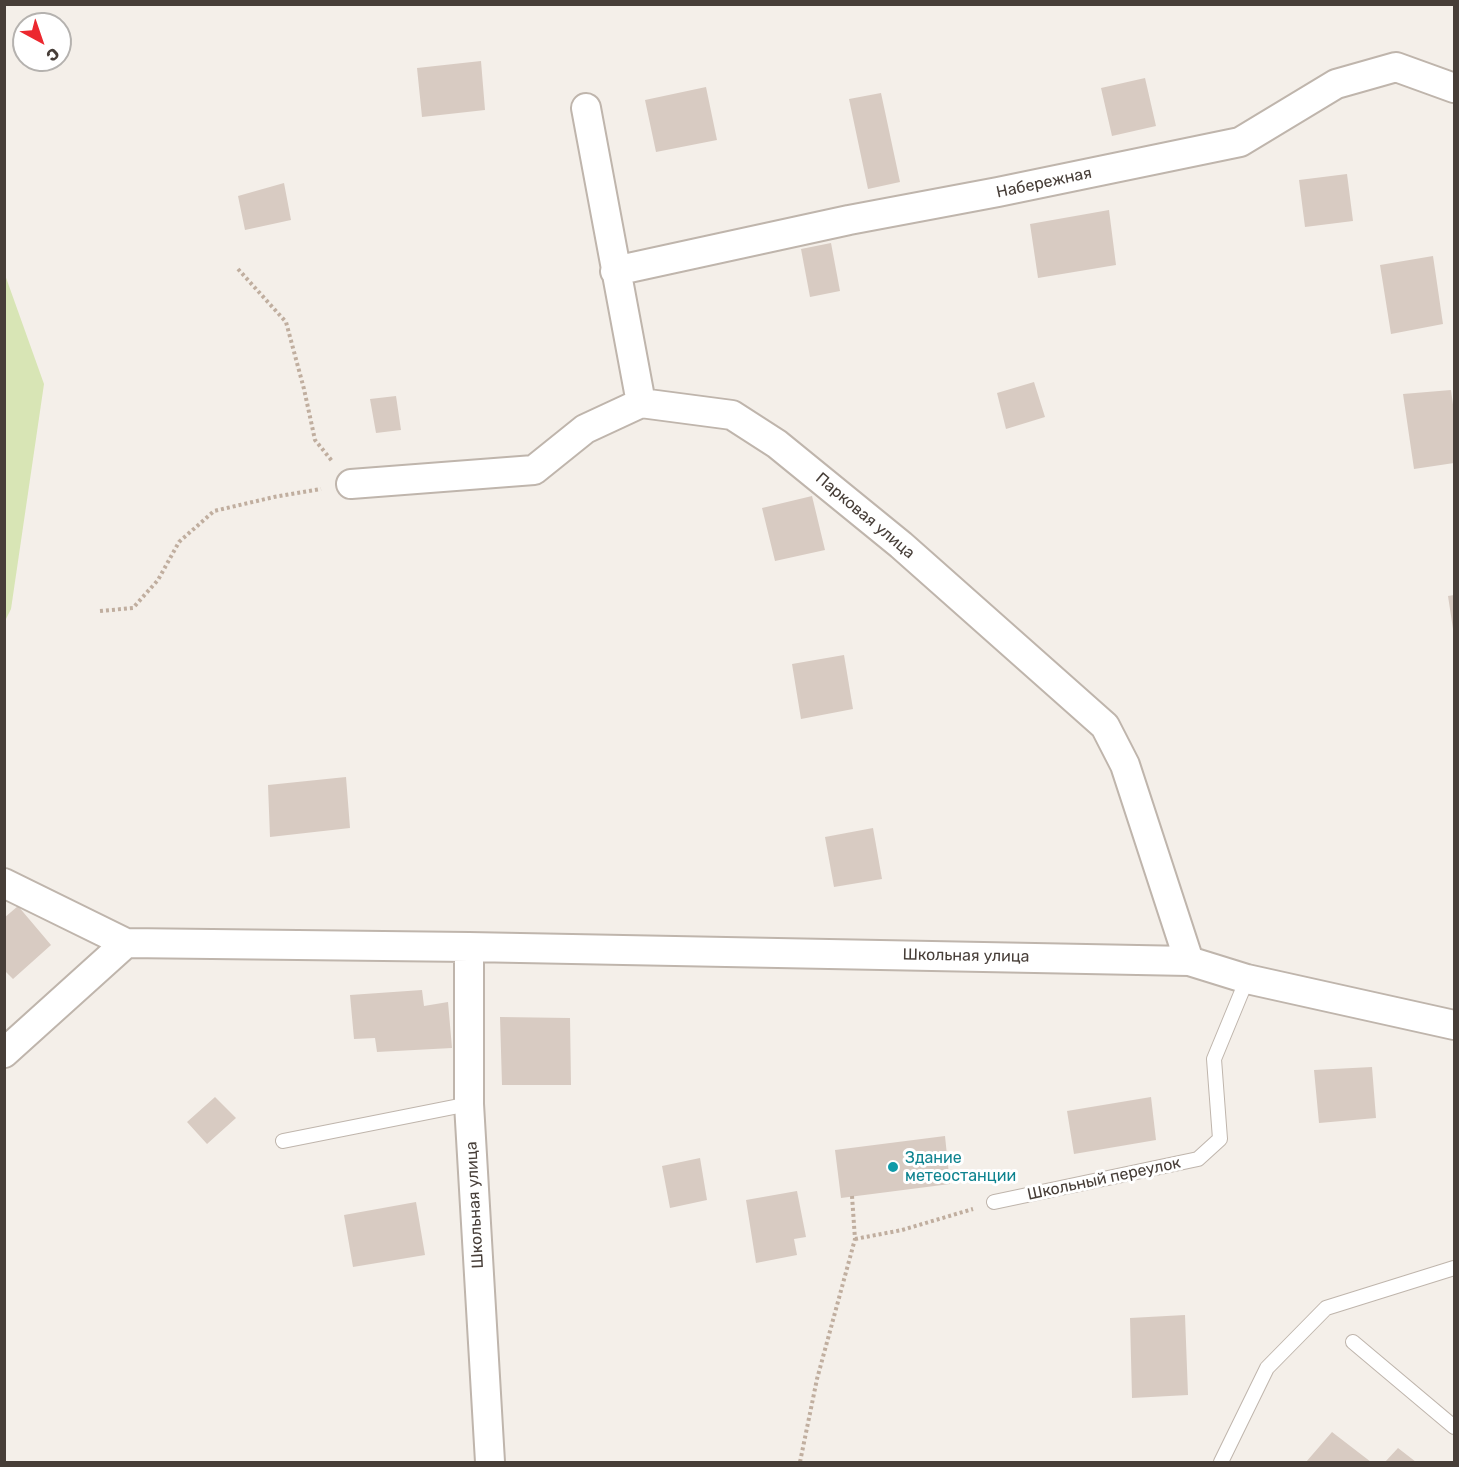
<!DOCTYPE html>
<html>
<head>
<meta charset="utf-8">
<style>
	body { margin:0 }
	#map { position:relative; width:1459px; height:1467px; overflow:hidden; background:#f4efe9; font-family:Rubik,sans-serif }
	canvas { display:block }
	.frame { position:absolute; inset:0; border:6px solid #473e38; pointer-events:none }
	.north { position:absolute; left:12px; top:12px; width:60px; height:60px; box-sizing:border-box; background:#fff; border:2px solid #b5b2af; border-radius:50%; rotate:140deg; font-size:16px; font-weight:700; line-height:24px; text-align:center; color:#473e38 }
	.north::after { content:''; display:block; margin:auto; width:21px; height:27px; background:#ec282f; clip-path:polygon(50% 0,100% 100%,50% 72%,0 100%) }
</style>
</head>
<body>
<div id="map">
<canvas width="1459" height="1467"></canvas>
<div class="frame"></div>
<div class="north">С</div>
</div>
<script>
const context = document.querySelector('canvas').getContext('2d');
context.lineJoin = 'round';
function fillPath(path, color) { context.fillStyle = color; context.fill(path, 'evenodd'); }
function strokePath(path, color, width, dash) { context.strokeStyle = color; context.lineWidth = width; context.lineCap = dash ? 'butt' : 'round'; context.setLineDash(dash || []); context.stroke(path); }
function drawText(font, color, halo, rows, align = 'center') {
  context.font = font + ' Rubik,sans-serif'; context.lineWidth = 6; context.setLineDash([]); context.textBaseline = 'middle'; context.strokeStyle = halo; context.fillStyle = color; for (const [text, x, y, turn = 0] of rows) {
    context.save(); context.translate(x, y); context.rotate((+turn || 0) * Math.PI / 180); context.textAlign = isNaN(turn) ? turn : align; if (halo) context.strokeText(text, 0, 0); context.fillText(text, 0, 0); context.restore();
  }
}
const green = new Path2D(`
	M 4,272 L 44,384 L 11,609 L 5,621 Z`);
const building = new Path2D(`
	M 481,61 L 485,110 L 422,117 L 417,68 Z
	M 1145,78 L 1156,126 L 1112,136 L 1101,88 Z
	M 706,87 L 717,140 L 656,152 L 645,100 Z
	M 881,93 L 900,182 L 868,189 L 849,99 Z
	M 1347,174 L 1353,221 L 1305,227 L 1299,180 Z
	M 284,183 L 291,220 L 245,230 L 238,196 Z
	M 1109,210 L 1116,265 L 1038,278 L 1030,224 Z
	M 831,243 L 840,291 L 810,297 L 801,249 Z
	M 1433,256 L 1443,324 L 1391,334 L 1380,265 Z
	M 1034,382 L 1045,417 L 1006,429 L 997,393 Z
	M 1451,390 L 1454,412 L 1454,463 L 1414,469 L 1403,394 Z
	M 396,396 L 401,430 L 376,433 L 370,399 Z
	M 812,496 L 825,550 L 775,561 L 762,508 Z
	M 1454,595 L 1454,629 L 1453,629 L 1448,596 Z
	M 844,655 L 853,709 L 801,719 L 792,664 Z
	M 346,777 L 350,828 L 270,837 L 268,785 Z
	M 873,828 L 882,879 L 834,887 L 825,837 Z
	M 18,906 L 51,945 L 13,979 L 4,970 L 4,918 Z
	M 422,990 L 424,1006 L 448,1002 L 452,1048 L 377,1052 L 375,1038 L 354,1039 L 350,995 Z
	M 500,1017 L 570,1018 L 571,1085 L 502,1085 Z
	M 1372,1067 L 1376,1118 L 1319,1123 L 1314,1070 Z
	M 215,1097 L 236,1118 L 207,1144 L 187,1122 Z
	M 1151,1097 L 1156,1140 L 1074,1154 L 1067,1111 Z
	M 945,1136 L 950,1184 L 841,1198 L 835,1150 Z
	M 700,1158 L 707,1200 L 670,1208 L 662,1166 Z
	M 797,1191 L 806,1237 L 794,1239 L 797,1255 L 756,1263 L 746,1200 Z
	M 416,1202 L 425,1255 L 353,1267 L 344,1215 Z
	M 1185,1315 L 1188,1395 L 1132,1398 L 1130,1318 Z
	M 1332,1432 L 1371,1462 L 1306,1462 Z
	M 1398,1448 L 1416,1462 L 1385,1462 Z`);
const path = new Path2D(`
	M 238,269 L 286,322 L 304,389 L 315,440 L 332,461
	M 100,611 L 133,608 L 158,580 L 179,542 L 214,511 L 274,497 L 321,489
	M 855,1239 L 902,1230 L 973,1209
	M 800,1462 L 817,1379 L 855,1239 L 852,1196`);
const service = new Path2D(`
	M 283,1141 L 469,1104
	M 994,1202 L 1198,1159 L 1220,1139 L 1214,1059 L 1247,979
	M 1353,1342 L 1454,1427
	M 1221,1462 L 1267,1368 L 1326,1308 L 1454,1268`);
const minor = new Path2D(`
	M 586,108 L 641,403
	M 615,271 L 849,220 L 998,192 L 1240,142 L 1336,84 L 1396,67 L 1454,88
	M 351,484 L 534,470 L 585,429 L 641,403 L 732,415 L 777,444 L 901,545 L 1105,726 L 1125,765 L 1189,961
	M 4,883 L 126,943 L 469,947 L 1189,961 L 1247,979 L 1454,1025
	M 469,947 L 469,1104 L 490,1462
	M 4,1053 L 126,943`);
const markers = [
	[893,1167,6,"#0f9aa8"]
];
const streetNames = [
	["Набережная",1044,183,-12],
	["Парковая улица",865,516,40],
	["Школьная улица",966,956,1],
	["Школьный переулок",1104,1179,-12],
	["Школьная улица",475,1205,-93]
];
const cultureNames = [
	["Здание",905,1158],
	["метеостанции",905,1176]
];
fillPath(green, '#d8e5b5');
fillPath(building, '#d8cbc2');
strokePath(service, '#bfb5ac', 16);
strokePath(minor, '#bfb5ac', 32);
strokePath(path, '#c0ae9f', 4, [3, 3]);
strokePath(service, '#fff', 14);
strokePath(minor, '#fff', 28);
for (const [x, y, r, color] of markers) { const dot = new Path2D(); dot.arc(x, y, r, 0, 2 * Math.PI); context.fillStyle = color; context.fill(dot); strokePath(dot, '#fff', 2); }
drawText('16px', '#473e38', '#fff', streetNames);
drawText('16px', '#0d838f', '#fff', cultureNames, 'left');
</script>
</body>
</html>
